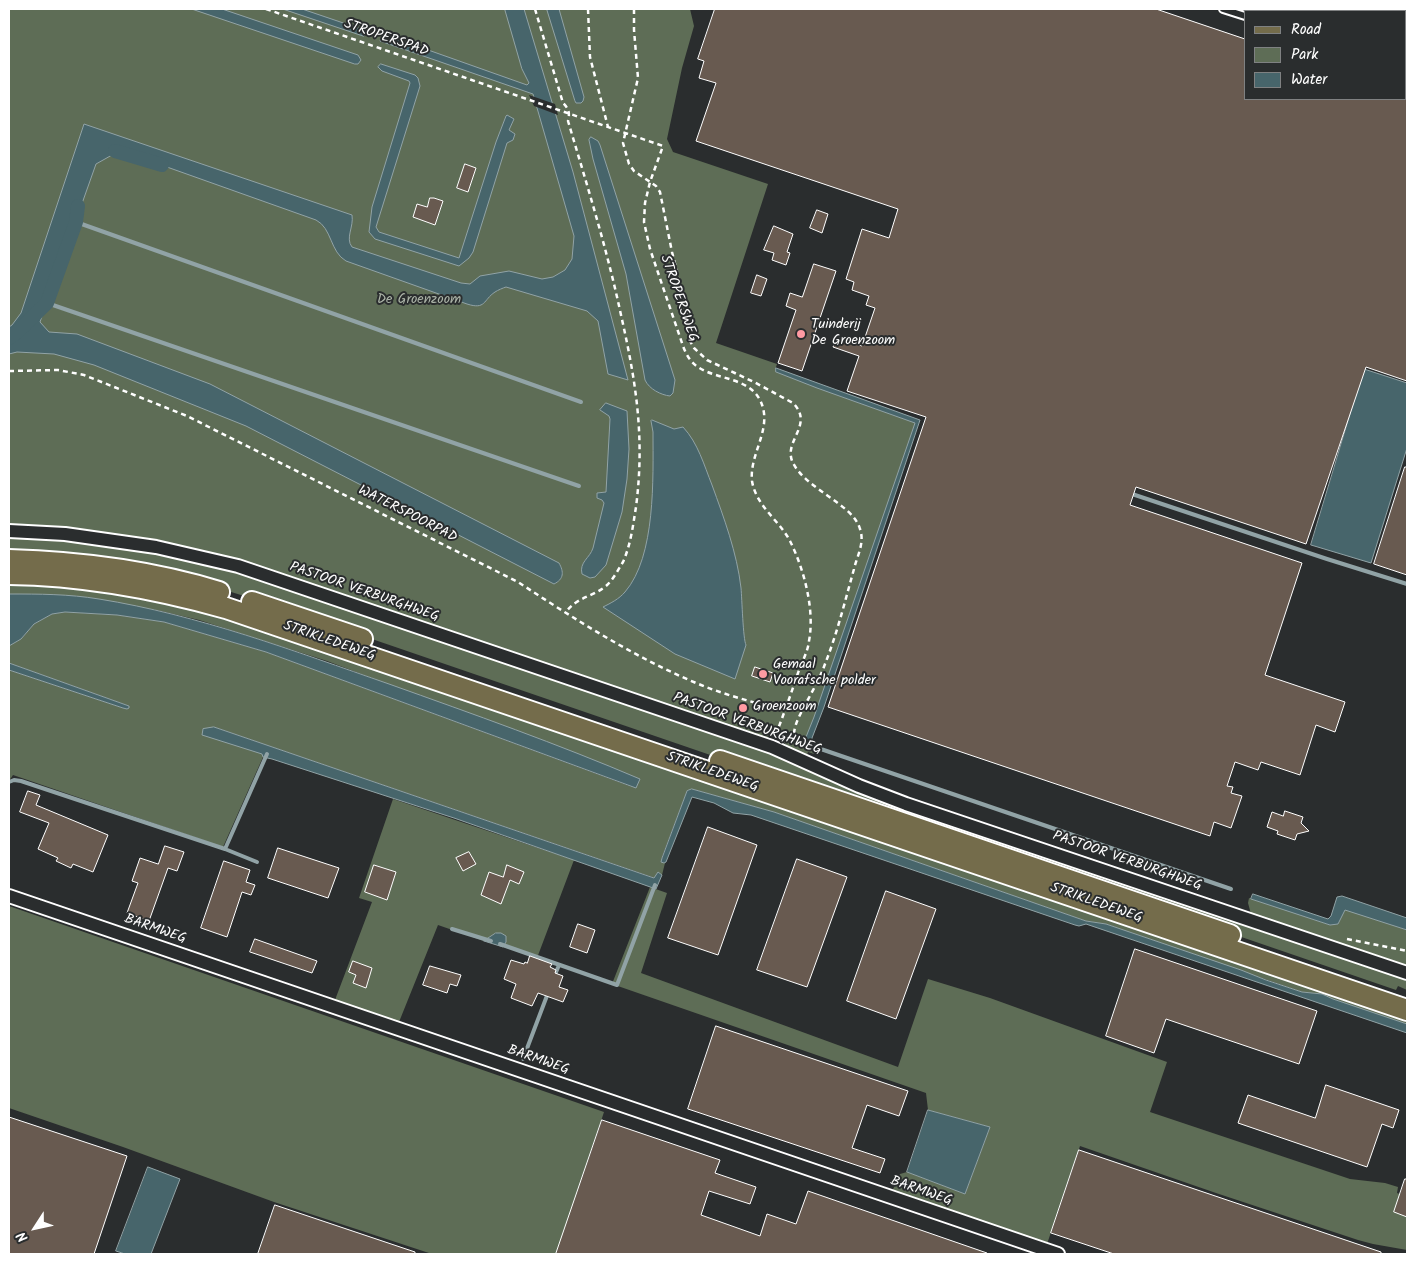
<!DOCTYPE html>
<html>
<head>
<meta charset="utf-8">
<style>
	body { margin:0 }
	#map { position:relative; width:1416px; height:1263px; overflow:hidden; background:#2a2d2e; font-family:Kalam,sans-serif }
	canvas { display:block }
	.frame { position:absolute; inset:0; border:10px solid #fff; pointer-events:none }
	.legend { position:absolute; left:1244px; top:10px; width:162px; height:90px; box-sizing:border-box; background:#2a2d2e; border:1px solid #7f8182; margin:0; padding:6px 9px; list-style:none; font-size:15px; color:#fff }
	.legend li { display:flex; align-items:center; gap:10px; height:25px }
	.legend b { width:25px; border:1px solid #7f8182 }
	.north { position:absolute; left:10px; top:1203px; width:50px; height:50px; -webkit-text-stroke:4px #2a2d2e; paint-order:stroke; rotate:235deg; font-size:14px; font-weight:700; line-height:20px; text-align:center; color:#fff }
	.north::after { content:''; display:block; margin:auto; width:18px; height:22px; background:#fff; clip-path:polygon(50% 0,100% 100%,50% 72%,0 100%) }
</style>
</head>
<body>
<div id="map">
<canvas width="1416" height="1263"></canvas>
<div class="frame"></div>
<ul class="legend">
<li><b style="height:6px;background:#746c4b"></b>Road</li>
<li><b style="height:14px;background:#5e6d56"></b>Park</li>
<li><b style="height:14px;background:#47656b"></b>Water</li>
</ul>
<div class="north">N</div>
</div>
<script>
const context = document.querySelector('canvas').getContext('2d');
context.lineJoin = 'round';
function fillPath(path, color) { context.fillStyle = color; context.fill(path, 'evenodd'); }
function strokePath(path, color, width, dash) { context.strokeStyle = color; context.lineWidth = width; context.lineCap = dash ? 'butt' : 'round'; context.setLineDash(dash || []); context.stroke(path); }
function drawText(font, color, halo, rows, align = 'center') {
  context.font = font + ' Kalam,sans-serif'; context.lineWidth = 4; context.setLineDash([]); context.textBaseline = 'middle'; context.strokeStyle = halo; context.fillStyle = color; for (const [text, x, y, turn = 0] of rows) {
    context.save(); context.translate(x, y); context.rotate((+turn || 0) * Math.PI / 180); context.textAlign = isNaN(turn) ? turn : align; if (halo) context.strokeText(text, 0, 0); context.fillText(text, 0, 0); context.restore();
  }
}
const green = new Path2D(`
	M 9,9 L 690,9 L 694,26 L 682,68 L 667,139 L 673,152 L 768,184 L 716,343 L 777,364 L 775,370 L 837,395 L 916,423 L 808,740 L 805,739 L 803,745 L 816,750 L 814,754 L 808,752 L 807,755 C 795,751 780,747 782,731 L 776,729 L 771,735 L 764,738 L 168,544 C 115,535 62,528 9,526 Z
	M 9,537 C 45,539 81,541 116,546 C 161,553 205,564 248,576 L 761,750 L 786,759 L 879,800 L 1407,979 L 1407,990 L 1398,986 L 1396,990 L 264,602 L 218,588 L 9,556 Z
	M 9,579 L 60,581 L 198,605 L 1407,1017 L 1407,1024 L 1333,999 L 1322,994 L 1302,992 L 1106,924 L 1086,921 L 774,812 L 692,789 L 687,791 L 662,857 L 661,862 L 665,863 L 662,875 L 658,872 L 655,878 L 214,727 L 262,754 L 263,757 L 223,847 L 13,775 L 9,781 L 9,670 L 123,708 L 129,706 L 9,663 L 9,646 L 21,639 L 34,624 L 52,614 L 65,612 L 117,615 L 164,622 L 266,652 L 635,788 L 377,680 L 327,661 L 199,620 L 156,610 L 59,595 L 9,594 Z
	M 393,799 L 574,860 L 537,958 L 503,947 L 506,942 L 496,933 L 484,941 L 438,925 L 399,1022 L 335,1000 L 372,902 L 359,898 Z
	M 650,887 L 667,893 L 641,973 L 898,1067 L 928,979 L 990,998 L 1167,1062 L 1150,1112 L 1350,1179 L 1385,1183 L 1398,1187 L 1397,1193 L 1407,1197 L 1407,1250 L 1373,1244 L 1358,1240 L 1216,1193 L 1080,1146 L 1045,1250 L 890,1196 L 900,1174 L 907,1172 L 965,1194 L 990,1127 L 928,1110 L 926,1093 L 612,984 Z
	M 1249,898 L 1330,925 L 1338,924 L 1345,909 L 1407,930 L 1407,968 L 1251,914 L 1248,903 Z
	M 9,906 L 604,1112 L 557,1254 L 432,1254 L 274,1202 L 123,1147 L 9,1108 Z`);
const water = new Path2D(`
	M 192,9 L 222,9 L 358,55 L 361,60 L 358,64 L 355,64 Z
	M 283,9 L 302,9 L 367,31 L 367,33 L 364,36 Z
	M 505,9 L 524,9 L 573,172 L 628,380 L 608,374 L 598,321 L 587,311 L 506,287 C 503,288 498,290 495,292 C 483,300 486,310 467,304 L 346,261 C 330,252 332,228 316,220 L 136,156 L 112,155 L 96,164 L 40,322 L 49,332 L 77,334 L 210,384 L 559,563 C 564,572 564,579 554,584 L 246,426 L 94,365 L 54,354 L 17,352 L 9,354 L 9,327 L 12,325 L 21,313 L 84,124 L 352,215 C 354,227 345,238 352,247 L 461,283 L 470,284 L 480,276 L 509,271 L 542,279 L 553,277 L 565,270 L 572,259 L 574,236 L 533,94 L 380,41 L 383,34 L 527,85 L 529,83 L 522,69 Z
	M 547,9 L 559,9 L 584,97 L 583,101 L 581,103 L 576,103 L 575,101 Z
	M 381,64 L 415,75 L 418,78 L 420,86 L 376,227 L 379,232 L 459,258 L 496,142 L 506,116 L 507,115 L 514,119 L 509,130 L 515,134 L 513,140 L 507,143 L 473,252 L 469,258 L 459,266 L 375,239 L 369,232 L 372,207 L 410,83 L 409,81 L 382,71 L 378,67 Z
	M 591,137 L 598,141 L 600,145 L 675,380 L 673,393 L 670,396 C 661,395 649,389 645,380 L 626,274 L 593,159 L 589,140 Z
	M 776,368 L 920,420 L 824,707 L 812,738 L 812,742 L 818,745 L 816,750 L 805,746 L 804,742 L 814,717 L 915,423 L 817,388 L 776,372 Z
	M 1364,369 L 1407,383 L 1407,448 L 1371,563 L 1311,545 Z
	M 606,403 L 627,411 L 629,449 L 627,479 L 622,512 L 606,565 L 595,577 L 590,578 L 582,574 C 579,562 590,558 593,548 L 604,503 L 602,500 L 597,498 L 597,493 L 606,492 L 610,419 L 609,416 L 600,410 Z
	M 652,420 L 674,429 L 683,427 C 698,443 704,465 712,485 C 724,518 737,553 741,588 C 742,599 743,639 746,645 L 735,679 L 675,654 L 603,607 C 611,603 619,599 625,592 C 656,556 653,478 653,432 L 651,421 Z
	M 9,594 C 39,594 69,594 99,599 C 199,615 294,651 389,684 C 473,714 558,744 640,779 L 636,788 L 266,652 L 164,622 L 117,615 L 65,612 L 52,614 L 34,624 L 21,639 L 9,646 Z
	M 9,663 L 129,706 L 129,708 L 127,709 L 123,708 L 9,670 Z
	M 214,727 L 654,878 L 658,872 L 662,875 L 656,889 L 454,818 L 272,759 L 263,757 L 262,754 L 202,735 L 203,729 Z
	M 692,789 L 774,812 L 1086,921 L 1106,924 L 1241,970 L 1266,980 L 1302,992 L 1322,994 L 1333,999 L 1407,1024 L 1407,1033 L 1086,924 L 1079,926 L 1075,925 L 751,815 L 733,813 L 714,803 L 692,797 L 666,862 L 664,863 L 661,862 L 662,858 L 687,791 Z
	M 1253,894 L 1328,919 L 1331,916 L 1337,897 L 1342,896 L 1407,918 L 1407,930 L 1345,910 L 1338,924 L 1330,925 L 1251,899 Z
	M 496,933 L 501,933 L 506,936 L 506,942 L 503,947 L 484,941 Z
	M 928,1110 L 990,1127 L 965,1194 L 907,1172 Z
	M 148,1167 L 180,1179 L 151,1254 L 125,1254 L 116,1251 Z`);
const pier = new Path2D(`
	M 529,95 L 555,104 L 558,115 L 534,106 Z`);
const stream = new Path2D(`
	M 76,222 L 581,402
	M 47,303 L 579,486
	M 1129,493 L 1327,559 L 1407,584
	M 812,746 L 1231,889
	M 9,782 L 14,780 L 21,781 L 225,849
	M 257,862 L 225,849 L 267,754
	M 452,929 L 491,941
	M 500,944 L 617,985 L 655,885
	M 554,977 L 559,965
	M 523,1059 L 548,993`);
const canal = new Path2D(`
	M 115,151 L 162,165
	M 9,338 L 15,334 L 47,303 L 76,222 L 78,206`);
const building = new Path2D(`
	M 715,9 L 1156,9 L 1245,39 L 1245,99 L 1407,99 L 1407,381 L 1366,367 L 1306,544 L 1136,487 L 1130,505 L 1302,563 L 1265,675 L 1345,702 L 1335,732 L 1316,725 L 1300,775 L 1261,762 L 1258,770 L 1235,762 L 1227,786 L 1233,787 L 1231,793 L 1242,796 L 1231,828 L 1214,822 L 1210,836 L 828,707 L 926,417 L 847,391 L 859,356 L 833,347 L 837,337 L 862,346 L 875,308 L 866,305 L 869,296 L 852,290 L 854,282 L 846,279 L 862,229 L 889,238 L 898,209 L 696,141 L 716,83 L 699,78 L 704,61 L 698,59 Z
	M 465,164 L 476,168 L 468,192 L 457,188 Z
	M 430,198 L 434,198 L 443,201 L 435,225 L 413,217 L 417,204 L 427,207 Z
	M 817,210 L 828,214 L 822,233 L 810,228 Z
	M 774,226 L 793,234 L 787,252 L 790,253 L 786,265 L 772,260 L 774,253 L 764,250 Z
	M 814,264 L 836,271 L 802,371 L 778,363 L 796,310 L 786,306 L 790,293 L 802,297 Z
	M 757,275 L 767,279 L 761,296 L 751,293 Z
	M 1405,467 L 1407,467 L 1407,575 L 1374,564 Z
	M 755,667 L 773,673 L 770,682 L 752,676 Z
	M 28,791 L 40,795 L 36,805 L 108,835 L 93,872 L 73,864 L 71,868 L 56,861 L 58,858 L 38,849 L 49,823 L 20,812 Z
	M 1285,811 L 1303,817 L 1301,823 L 1309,831 L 1297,834 L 1295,840 L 1277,834 L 1278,831 L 1267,827 L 1272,812 L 1283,816 Z
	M 708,827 L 757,845 L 718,955 L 668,938 Z
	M 165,846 L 184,852 L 177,871 L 168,868 L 149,921 L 127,913 L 138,883 L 132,881 L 140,858 L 158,864 Z
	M 278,848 L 339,868 L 328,898 L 268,878 Z
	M 469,852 L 476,864 L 463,871 L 456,858 Z
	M 797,859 L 847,877 L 807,987 L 757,970 Z
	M 224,861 L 250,870 L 246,882 L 255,885 L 251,895 L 242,892 L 227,937 L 201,928 Z
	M 374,865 L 396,872 L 387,900 L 365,892 Z
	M 507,865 L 524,872 L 519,884 L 510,880 L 501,904 L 481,895 L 489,872 L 503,877 Z
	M 886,891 L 936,909 L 896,1019 L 847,1001 Z
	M 578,924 L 595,930 L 587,953 L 570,947 Z
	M 255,939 L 317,961 L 312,973 L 250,952 Z
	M 1135,949 L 1317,1011 L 1299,1064 L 1166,1019 L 1154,1053 L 1106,1036 Z
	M 530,956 L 552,964 L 550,967 L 556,970 L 555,973 L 563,976 L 559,987 L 568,990 L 563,1002 L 538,993 L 532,1006 L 511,998 L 516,984 L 504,979 L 511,960 L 524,964 L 525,962 L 527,963 Z
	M 353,961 L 372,968 L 366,988 L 353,983 L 356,975 L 349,972 Z
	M 430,966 L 461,975 L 457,986 L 450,984 L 447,993 L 423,985 Z
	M 716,1026 L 908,1091 L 899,1116 L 867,1105 L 852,1148 L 885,1159 L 880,1173 L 688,1109 Z
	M 1326,1085 L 1399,1110 L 1393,1128 L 1382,1124 L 1367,1167 L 1238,1123 L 1248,1095 L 1315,1118 Z
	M 9,1117 L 127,1156 L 94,1254 L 9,1254 Z
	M 602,1120 L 720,1160 L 715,1173 L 756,1187 L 750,1204 L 709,1191 L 701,1215 L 760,1236 L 767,1214 L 796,1224 L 808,1191 L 987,1253 L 987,1254 L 556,1254 Z
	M 1079,1150 L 1381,1252 L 1381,1254 L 1114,1254 L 1051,1233 Z
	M 1405,1179 L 1407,1179 L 1407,1217 L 1394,1212 Z
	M 275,1205 L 415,1252 L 415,1254 L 258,1254 Z`);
const path = new Path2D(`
	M 266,9 L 663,146 L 650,182 L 645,203 L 644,222 L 650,249 L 683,346 C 686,354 690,362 698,367 C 717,380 748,377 760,400 C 774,428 749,453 752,481 C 756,506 779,520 790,541 C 804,569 815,610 809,641 C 808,651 802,662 798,673 C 791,694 783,716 775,737
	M 535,9 L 563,103 C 569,109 570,113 568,121 C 587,185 607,249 621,315 C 636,382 645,437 636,507 C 633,525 631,544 623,562 C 618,570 613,580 606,586 C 591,598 578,596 565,613
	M 588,9 L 590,57 L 608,127
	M 634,9 L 634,30 L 638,78 L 623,143 L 629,164 L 634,171 L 656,186 L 660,192 L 672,252 L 687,310 L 690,341 L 694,348 L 707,360 L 754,382 L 793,403 C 815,425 782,441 793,463 C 807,490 853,504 860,529 C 865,543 857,556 854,569 C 845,601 837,634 825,664 C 820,678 812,692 805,705 C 799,717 790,731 796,744
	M 9,371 L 58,370 L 84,375 L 187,416 L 518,582 C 576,620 637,659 701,685 C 728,696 757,703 785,711
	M 1347,939 L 1407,951`);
const service = new Path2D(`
	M 1223,9 L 1245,16
	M 1405,69 L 1407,70`);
const minor = new Path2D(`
	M 9,531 L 65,534 L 156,547 L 238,566 L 772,747 L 859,786 L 906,804 L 1407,973
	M 9,896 L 1058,1254`);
const primary = new Path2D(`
	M 9,560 C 80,562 151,571 219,592
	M 9,574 C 83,575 155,588 226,608 L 1407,1010
	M 252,602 L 362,639
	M 720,761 L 1230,935`);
const markers = [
	[801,334,5,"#ff9aa2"],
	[763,674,5,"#ff9aa2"],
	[743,708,5,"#ff9aa2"]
];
const streetNames = [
	["STROPERSPAD",386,39,19],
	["STROPERSWEG",678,299,71],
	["WATERSPOORPAD",407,515,27],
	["PASTOOR VERBURGHWEG",364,593,19],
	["STRIKLEDEWEG",329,642,19],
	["PASTOOR VERBURGHWEG",747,725,20],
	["STRIKLEDEWEG",712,773,19],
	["PASTOOR VERBURGHWEG",1127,862,19],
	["STRIKLEDEWEG",1096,904,19],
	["BARMWEG",155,930,19],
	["BARMWEG",538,1061,19],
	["BARMWEG",921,1192,19]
];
const parkNames = [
	["De Groenzoom",419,301]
];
const poiNames = [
	["Tuinderij",811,326],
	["De Groenzoom",811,342],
	["Gemaal",773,666],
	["Voorafsche polder",773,682],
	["Groenzoom",753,708]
];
fillPath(green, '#5e6d56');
fillPath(water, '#47656b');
strokePath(water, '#91a3a6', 1);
fillPath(pier, '#2a2d2e');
strokePath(stream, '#91a3a6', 4);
strokePath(canal, '#47656b', 14);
fillPath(building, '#685a50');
strokePath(building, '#fff', 1);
strokePath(service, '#fff', 10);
strokePath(minor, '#fff', 16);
strokePath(primary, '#fff', 24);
strokePath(path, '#fff', 2.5, [5, 4]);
strokePath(service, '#2a2d2e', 6);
strokePath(minor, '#2a2d2e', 12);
strokePath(primary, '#746c4b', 20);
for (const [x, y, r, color] of markers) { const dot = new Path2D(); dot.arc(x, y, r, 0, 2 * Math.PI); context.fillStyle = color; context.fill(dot); strokePath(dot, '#2a2d2e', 2); }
drawText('14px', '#fff', '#2a2d2e', streetNames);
drawText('14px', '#aeb6aa', '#2a2d2e', parkNames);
drawText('14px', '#fff', '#2a2d2e', poiNames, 'left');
</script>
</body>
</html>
